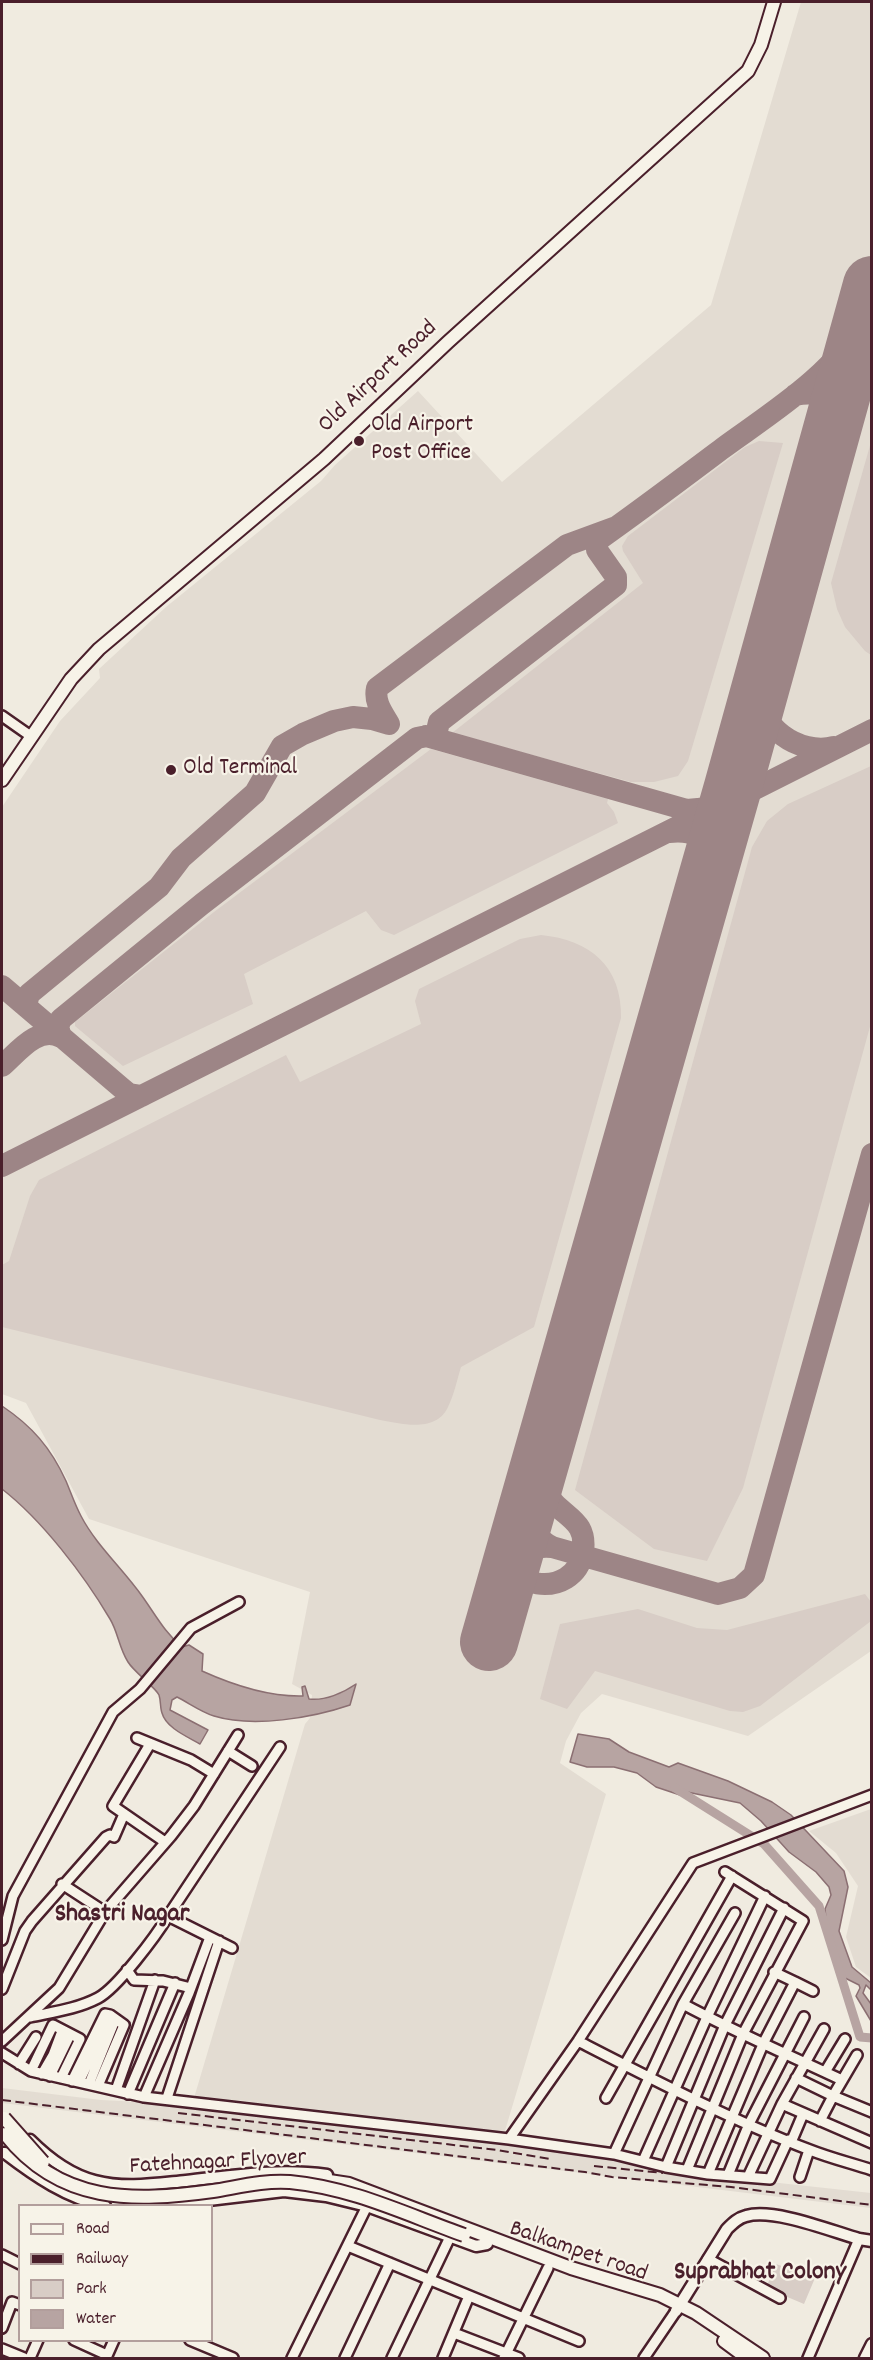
<!DOCTYPE html>
<html>
<head>
<meta charset="utf-8">
<style>
	body { margin:0 }
	#map { position:relative; width:873px; height:2360px; overflow:hidden; background:#f0ebe0; font-family:Dekko,sans-serif }
	canvas { display:block }
	.frame { position:absolute; inset:0; border:3px solid #4a1f2b; pointer-events:none }
	.legend { position:absolute; left:18px; top:2204px; width:195px; height:138px; box-sizing:border-box; background:#f7f3e8; border:2px solid #b29e9c; margin:0; padding:8px 10px; list-style:none; font-size:18px; color:#4a1f2b }
	.legend li { display:flex; align-items:center; gap:12px; height:30px }
	.legend b { width:30px; border:2px solid #b29e9c }
</style>
</head>
<body>
<div id="map">
<canvas width="873" height="2360"></canvas>
<div class="frame"></div>
<ul class="legend">
<li><b style="height:8px;background:#f7f3e8"></b>Road</li>
<li><b style="height:8px;background:#4a1f2b"></b>Railway</li>
<li><b style="height:16px;background:#d8cdc6"></b>Park</li>
<li><b style="height:16px;background:#b7a4a2"></b>Water</li>
</ul>
</div>
<script>
const context = document.querySelector('canvas').getContext('2d');
context.lineJoin = 'round';
function fillPath(path, color) { context.fillStyle = color; context.fill(path, 'evenodd'); }
function strokePath(path, color, width, dash) { context.strokeStyle = color; context.lineWidth = width; context.lineCap = dash ? 'butt' : 'round'; context.setLineDash(dash || []); context.stroke(path); }
function drawText(font, color, halo, rows, align = 'center') {
  context.font = font + ' Dekko,sans-serif'; context.lineWidth = 4.5; context.setLineDash([]); context.textBaseline = 'middle'; context.strokeStyle = halo; context.fillStyle = color; for (const [text, x, y, turn = 0] of rows) {
    context.save(); context.translate(x, y); context.rotate((+turn || 0) * Math.PI / 180); context.textAlign = isNaN(turn) ? turn : align; if (halo) context.strokeText(text, 0, 0); context.fillText(text, 0, 0); context.restore();
  }
}
const built = new Path2D(`
	M 801,2 L 871,2 L 871,1651 L 748,1736 L 602,1694 L 581,1713 L 566,1741 L 560,1763 L 606,1794 L 504,2134 L 346,2118 L 247,2101 L 194,2098 L 305,1724 L 310,1718 L 312,1695 L 292,1684 L 310,1592 L 89,1519 L 26,1403 L 2,1394 L 2,807 L 60,721 L 100,678 L 99,669 L 166,607 L 321,481 L 335,465 L 418,391 L 502,482 L 711,305 Z
	M 871,1809 L 872,1809 L 871,1978 L 856,1967 L 846,1937 L 858,1886 L 836,1853 L 809,1831 Z
	M 2,2088 L 101,2100 L 182,2104 L 614,2157 L 660,2170 L 871,2193 L 871,2208 L 2,2103 Z`);
const green = new Path2D(`
	M 759,441 L 783,443 L 688,761 L 678,776 L 654,782 L 631,782 L 452,733 L 643,583 L 623,551 L 622,546 L 628,536 L 745,447 Z
	M 871,442 L 871,655 L 865,651 L 845,627 L 837,609 L 831,583 Z
	M 431,749 L 608,799 L 607,803 L 614,812 L 618,823 L 394,935 L 381,930 L 366,911 L 244,974 L 253,1004 L 123,1066 L 75,1026 L 75,1022 L 214,912 Z
	M 871,766 L 871,1023 L 743,1488 L 707,1561 L 654,1549 L 575,1490 L 752,847 L 767,821 L 788,804 Z
	M 541,935 C 590,940 622,966 621,1018 L 534,1327 L 461,1367 C 457,1380 454,1395 448,1407 C 436,1433 402,1424 380,1420 L 2,1327 L 2,1265 L 9,1261 L 30,1196 L 39,1180 L 286,1055 L 300,1082 L 421,1024 L 415,1001 L 419,989 L 520,939 Z
	M 865,1594 L 871,1602 L 871,1621 L 760,1706 L 743,1712 L 730,1711 L 595,1671 L 567,1709 L 540,1699 L 560,1624 L 638,1609 L 697,1628 L 727,1630 Z
	M 776,2264 L 815,2278 L 804,2304 L 766,2288 Z`);
const water = new Path2D(`
	M 2,1406 C 32,1426 51,1448 66,1481 C 71,1493 75,1505 81,1516 C 96,1545 123,1569 142,1596 C 155,1614 165,1633 182,1647 L 189,1645 L 203,1654 L 202,1671 C 233,1685 268,1697 303,1696 L 302,1687 L 305,1686 L 309,1699 C 325,1701 343,1693 356,1684 L 350,1705 C 312,1718 253,1728 214,1716 C 201,1712 189,1703 177,1697 L 172,1700 L 170,1710 L 208,1730 L 200,1744 C 188,1737 166,1728 162,1713 C 160,1708 161,1701 159,1695 C 155,1687 134,1672 128,1662 C 119,1648 118,1632 110,1619 C 84,1575 42,1520 2,1489 Z
	M 578,1734 L 609,1739 L 629,1752 L 669,1767 L 678,1763 L 728,1781 L 772,1802 L 791,1815 L 844,1871 L 848,1887 L 839,1931 L 852,1967 L 871,1983 L 871,1990 L 866,1985 L 863,1993 L 871,2004 L 871,2021 L 856,1996 L 860,1988 L 859,1985 L 843,1977 L 826,1919 L 825,1909 L 831,1895 L 829,1887 L 816,1872 L 789,1852 L 761,1821 L 740,1803 L 687,1792 L 680,1795 L 656,1787 L 637,1773 L 614,1767 L 587,1767 L 570,1762 Z`);
const canal = new Path2D(`
	M 675,1788 L 764,1844 L 819,1906 L 860,2037 L 872,2038`);
const taxiway = new Path2D(`
	M 795,395 C 810,392 819,393 831,402 L 834,416
	M 760,689 C 756,726 799,756 834,747
	M 426,736 L 687,810 L 709,808
	M 440,740 L 436,735 L 439,722 L 616,585 L 616,577 L 597,550 L 597,543 L 601,538 C 642,509 683,478 723,448 C 768,415 838,372 861,321
	M 725,812 L 729,806 L 741,796 L 872,730
	M 669,832 C 699,829 704,839 710,867
	M 2,986 L 124,1090 L 129,1094 L 142,1096
	M 29,1009 L 26,1005 L 29,994 L 159,887 L 181,858 L 255,793 L 282,746 L 303,734 L 334,721 L 353,717 L 372,719 L 389,724 C 382,712 374,702 377,688 L 567,545 L 616,527
	M 61,1037 L 58,1027 L 61,1019 L 202,904 L 417,738 L 427,736
	M 2,1066 C 18,1052 38,1025 61,1037
	M 2,1166 L 697,817 L 720,803 L 733,787
	M 540,1461 C 531,1479 505,1522 503,1540 C 497,1590 574,1602 583,1552 C 587,1523 569,1519 554,1503 C 542,1490 540,1472 542,1455
	M 527,1506 C 528,1525 535,1538 552,1547
	M 509,1568 C 521,1552 533,1545 552,1547 L 718,1594 L 740,1588 L 754,1575 L 872,1154`);
const runway = new Path2D(`
	M 489,1642 L 733,787 L 872,285`);
const minor = new Path2D(`
	M 2,716 L 32,737
	M 137,1738 L 191,1760 L 214,1774
	M 150,1744 L 113,1806 L 165,1842
	M 228,1751 L 252,1766
	M 62,1884 L 105,1912
	M 168,1916 L 280,1747
	M 2,1940 L 13,1896 L 113,1712 L 140,1689 L 191,1628 L 239,1602
	M 127,1970 L 134,1980 L 163,1981 L 191,1988
	M 795,1982 L 813,1991
	M 2,1989 L 25,1931 L 32,1921 L 106,1837 L 110,1835 L 114,1837 L 124,1814
	M 683,2004 C 735,2032 789,2055 842,2080
	M 30,2017 C 53,2012 77,2009 98,1998 C 117,1988 156,1936 168,1916 L 232,1948
	M 2,2041 L 59,1988 L 105,1912 L 171,1836 L 194,1806 L 238,1735
	M 578,2041 C 654,2080 731,2120 810,2150 C 830,2158 851,2163 872,2170
	M 2,2053 L 31,2071 L 144,2097 L 509,2139 L 578,2041 L 693,1863 L 872,1795
	M 857,2055 L 833,2096 L 872,2112
	M 19,2064 L 36,2037
	M 31,2071 L 53,2025 L 80,2039 L 61,2078
	M 825,2072 L 845,2039
	M 42,2074 L 53,2055 L 62,2031
	M 50,2076 L 70,2035
	M 796,2078 L 833,2096 L 820,2121
	M 72,2081 L 105,2014 L 110,2015 L 124,2025 L 98,2086
	M 79,2082 L 109,2019
	M 89,2084 L 115,2020
	M 116,2090 L 155,1980
	M 128,2094 L 175,1983
	M 144,2097 L 189,1993 L 210,1937
	M 167,2098 L 219,1941
	M 606,2098 L 732,1876
	M 782,2104 L 872,2143
	M 509,2139 L 614,2154 L 666,2167 L 708,2174 L 770,2179 L 788,2140 L 792,2140 L 803,2114
	M 614,2154 L 683,2004 L 735,1913
	M 643,2161 L 707,2017 L 765,1896
	M 666,2167 L 725,2025 L 784,1908
	M 687,2170 L 743,2034 L 803,1921 L 725,1872
	M 708,2174 L 764,2042 L 795,1982 L 774,1972
	M 728,2175 L 749,2124 L 804,2017
	M 748,2177 L 782,2104 L 824,2029
	M 800,2177 L 809,2150
	M 348,2246 L 579,2341
	M 2,2255 L 20,2264
	M 708,2259 L 780,2298
	M 2,2328 L 12,2302 L 20,2305
	M 454,2333 L 519,2358
	M 74,2340 L 107,2355
	M 190,2340 L 233,2358
	M 2,2349 L 24,2358
	M 30,2358 L 38,2340
	M 106,2358 L 114,2340
	M 292,2358 L 367,2206
	M 345,2358 L 390,2263
	M 392,2358 L 450,2237
	M 443,2358 L 469,2296
	M 504,2358 L 548,2268
	M 644,2358 L 676,2311
	M 808,2358 L 859,2239`);
const tertiary = new Path2D(`
	M 30,2140 C 47,2157 71,2175 95,2181 C 125,2189 155,2184 186,2181 C 233,2176 279,2168 327,2175
	M 2,2153 L 5,2153 C 35,2176 67,2198 105,2206
	M 158,2206 L 284,2191 L 326,2196 L 367,2206 L 476,2246 L 487,2244
	M 676,2311 L 727,2229 C 733,2223 738,2218 746,2216 C 774,2208 831,2231 859,2239 L 872,2241
	M 865,2358 L 872,2344`);
const secondary = new Path2D(`
	M 2,780 L 71,679 L 99,649 L 324,459 L 448,342 L 748,71 L 761,45 L 774,2
	M 279,2177 L 316,2179 L 349,2184 L 571,2268 L 660,2295 L 696,2313 L 763,2358
	M 724,2341 L 747,2358`);
const rail = new Path2D(`
	M 2,2100 L 585,2172 L 612,2177 L 731,2187 L 872,2205
	M 178,2113 L 497,2150 L 550,2159
	M 594,2166 L 663,2173`);
const secondaryBridge = new Path2D(`
	M 4,2118 L 43,2162
	M 5,2134 C 60,2204 133,2202 213,2191 C 238,2187 264,2180 290,2182 C 353,2188 405,2214 464,2235`);
const markers = [
	[359,441,6,"#4a1f2b"],
	[171,770,6,"#4a1f2b"]
];
const streetNames = [
	["Old Airport Road",379,378,-43],
	["Fatehnagar Flyover",218,2164,-3],
	["Balkampet road",578,2253,19]
];
const poiNames = [
	["Old Airport",371,427],
	["Post Office",371,455],
	["Old Terminal",183,770]
];
const neighbourhoodNames = [
	["Shastri Nagar",122,1916],
	["Suprabhat Colony",760,2274]
];
fillPath(built, '#e3dcd2');
fillPath(green, '#d8cdc6');
fillPath(water, '#b7a4a2');
strokePath(water, '#8b6f72', 1.5);
strokePath(canal, '#b7a4a2', 9);
strokePath(taxiway, '#9d8586', 22);
strokePath(runway, '#9d8586', 58);
strokePath(minor, '#4a1f2b', 14);
strokePath(tertiary, '#4a1f2b', 15);
strokePath(secondary, '#4a1f2b', 16);
strokePath(minor, '#f7f3e8', 9);
strokePath(tertiary, '#f7f3e8', 10);
strokePath(secondary, '#f7f3e8', 12);
strokePath(rail, '#4a1f2b', 2, [9, 4.5]);
strokePath(secondaryBridge, '#4a1f2b', 16, []);
strokePath(secondaryBridge, '#f7f3e8', 12);
for (const [x, y, r, color] of markers) { const dot = new Path2D(); dot.arc(x, y, r, 0, 2 * Math.PI); context.fillStyle = color; context.fill(dot); strokePath(dot, '#f7f3e8', 2); }
drawText('24px', '#4a1f2b', '#f7f3e8', streetNames);
drawText('24px', '#4a1f2b', '#f7f3e8', poiNames, 'left');
drawText('bold 26px', '#4a1f2b', '#f7f3e8', neighbourhoodNames);
</script>
</body>
</html>
